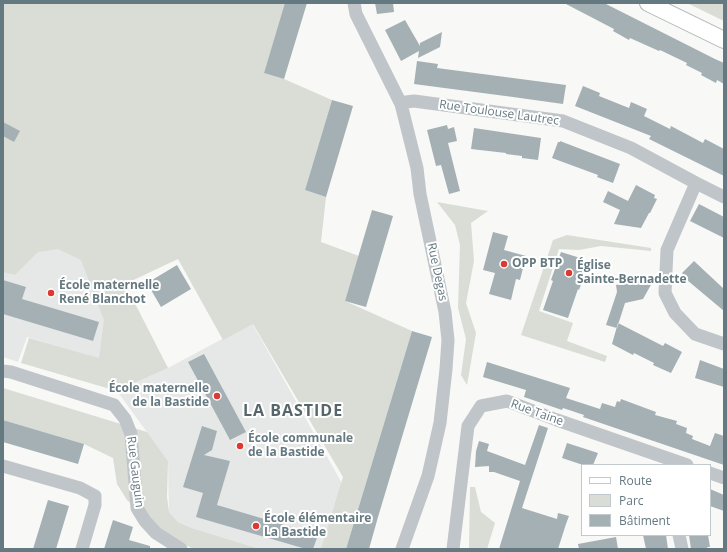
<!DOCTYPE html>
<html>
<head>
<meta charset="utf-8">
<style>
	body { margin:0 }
	#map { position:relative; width:727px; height:552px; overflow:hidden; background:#f8f8f6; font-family:"Open Sans",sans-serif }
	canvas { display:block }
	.frame { position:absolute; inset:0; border:4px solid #657980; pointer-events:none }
	.legend { position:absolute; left:581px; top:464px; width:130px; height:72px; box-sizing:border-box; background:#fff; border:1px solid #c1c9cc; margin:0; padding:5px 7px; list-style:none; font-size:12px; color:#657980 }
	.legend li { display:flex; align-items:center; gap:8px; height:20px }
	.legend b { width:20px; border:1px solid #c1c9cc }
</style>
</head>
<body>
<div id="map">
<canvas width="727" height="552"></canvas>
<div class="frame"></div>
<ul class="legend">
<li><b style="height:5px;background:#fff"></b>Route</li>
<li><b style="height:11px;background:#d9ddd5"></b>Parc</li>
<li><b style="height:11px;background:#a4b0b3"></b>Bâtiment</li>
</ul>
</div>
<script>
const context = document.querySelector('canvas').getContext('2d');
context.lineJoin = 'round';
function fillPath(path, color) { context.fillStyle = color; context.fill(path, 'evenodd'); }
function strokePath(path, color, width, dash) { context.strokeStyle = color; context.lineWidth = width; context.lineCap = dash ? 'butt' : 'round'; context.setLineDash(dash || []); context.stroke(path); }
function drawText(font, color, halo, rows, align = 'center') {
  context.font = font + ' "Open Sans",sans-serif'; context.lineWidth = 4; context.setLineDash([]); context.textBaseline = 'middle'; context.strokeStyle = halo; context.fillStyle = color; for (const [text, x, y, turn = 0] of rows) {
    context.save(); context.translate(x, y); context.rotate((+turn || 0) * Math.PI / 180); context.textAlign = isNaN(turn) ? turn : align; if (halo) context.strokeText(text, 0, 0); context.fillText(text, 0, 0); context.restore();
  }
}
const built = new Path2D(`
	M 3,202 L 87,249 L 121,365 L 27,337 L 18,362 L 3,357 Z
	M 252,323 L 348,494 L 332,549 L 260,549 L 192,528 L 178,522 L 169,512 L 168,461 L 117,391 L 168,368 Z`);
const green = new Path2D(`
	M 3,3 L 286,3 L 264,73 L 284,79 L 332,100 L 305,190 L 326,197 L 321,242 L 359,256 L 345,301 L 412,331 L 346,549 L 321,549 L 343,477 L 253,324 L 223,340 L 178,259 L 125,284 L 168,368 L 117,391 L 21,363 L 29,338 L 99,358 L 104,320 L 81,260 L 58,249 L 38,252 L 15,275 L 3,272 Z
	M 687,3 L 724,3 L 724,21 Z
	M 437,202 L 488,211 L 471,223 L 474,261 L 466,303 L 476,333 L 467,385 L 461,375 L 466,339 L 458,308 L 460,245 L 455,225 Z
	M 567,235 L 651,248 L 651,251 L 601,246 L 579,250 L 559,249 L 539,311 L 573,323 L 567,341 L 607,356 L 605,362 L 521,335 L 553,240 Z
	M 3,388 L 147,432 L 168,461 L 167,497 L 169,512 L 178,522 L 192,528 L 260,549 L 194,549 L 183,544 L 149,521 L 127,500 L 117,484 L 113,458 L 84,444 L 3,420 Z
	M 470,487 L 475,487 L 481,512 L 495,523 L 487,549 L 469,549 Z`);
const building = new Path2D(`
	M 285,3 L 307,3 L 284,79 L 264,73 Z
	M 375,3 L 393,3 L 394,12 L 377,14 Z
	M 564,3 L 604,3 L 715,59 L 724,63 L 724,84 L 717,80 L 716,83 L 701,75 L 702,73 L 686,65 L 687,63 L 660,50 L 659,51 L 630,38 L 629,40 L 613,31 L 614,29 Z
	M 405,20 L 420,46 L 420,43 L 442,32 L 440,47 L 418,58 L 419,51 L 401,61 L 385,30 Z
	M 417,61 L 438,64 L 437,68 L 566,85 L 563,104 L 513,97 L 414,84 Z
	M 583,86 L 600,93 L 599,96 L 629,108 L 631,102 L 647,109 L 644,116 L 670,129 L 671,126 L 703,143 L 705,139 L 724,149 L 724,176 L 649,139 L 651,136 L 575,106 Z
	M 332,100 L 353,106 L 326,197 L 305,190 Z
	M 3,122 L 20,131 L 14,142 L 3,136 Z
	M 447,125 L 448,129 L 454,127 L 457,141 L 448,143 L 460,191 L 449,194 L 441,165 L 436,166 L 427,130 Z
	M 474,128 L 541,138 L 538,160 L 522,158 L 522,156 L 506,154 L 506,153 L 471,149 Z
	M 560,141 L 620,164 L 613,183 L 597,177 L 598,175 L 552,158 L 558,142 L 560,142 Z
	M 636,185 L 655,195 L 654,198 L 657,199 L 650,213 L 649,213 L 641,228 L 614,224 L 620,210 L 603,202 L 608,191 L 628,201 Z
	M 699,204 L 724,217 L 724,238 L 690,221 Z
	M 372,210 L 393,216 L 366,307 L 345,301 Z
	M 493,232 L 508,236 L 504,250 L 526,256 L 520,280 L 516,279 L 511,300 L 489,294 L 495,273 L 483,270 Z
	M 561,252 L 577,257 L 586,265 L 584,276 L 579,290 L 578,289 L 568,318 L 543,310 L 553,281 L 551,280 Z
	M 694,261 L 724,289 L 724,311 L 687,280 L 688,279 L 682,273 Z
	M 177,265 L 191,289 L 161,307 L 147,283 Z
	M 638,275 L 652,283 L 643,299 L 625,303 L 617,328 L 606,325 L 617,292 L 616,285 L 634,281 Z
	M 3,280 L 26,287 L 22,299 L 99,322 L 93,341 L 3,314 Z
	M 618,323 L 663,346 L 665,343 L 682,352 L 671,373 L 653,365 L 654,363 L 634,353 L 633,355 L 612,344 Z
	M 412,331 L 432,337 L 378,517 L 369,549 L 346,549 Z
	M 204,354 L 246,432 L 230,440 L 188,362 Z
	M 700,360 L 724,369 L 724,387 L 695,378 Z
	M 487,362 L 570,388 L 566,398 L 600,409 L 602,403 L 615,407 L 617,401 L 620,402 L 621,399 L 656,412 L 655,415 L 677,421 L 676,424 L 687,428 L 686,433 L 693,436 L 692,439 L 710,446 L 715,433 L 724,436 L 724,465 L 583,417 L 584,415 L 563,408 L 562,410 L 524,397 L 526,390 L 483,377 Z
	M 3,420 L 84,444 L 78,464 L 3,442 Z
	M 539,425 L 548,428 L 522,508 L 557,519 L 558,513 L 569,516 L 566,524 L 558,549 L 499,549 L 520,481 L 494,472 L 489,472 L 489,466 L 475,467 L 476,451 L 479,441 L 489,444 L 487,451 L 525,465 Z
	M 202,426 L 217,431 L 212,450 L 204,455 L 230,461 L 217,505 L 318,535 L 313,549 L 306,549 L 196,517 L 203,493 L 183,487 Z
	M 567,443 L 598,453 L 593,465 L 583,465 L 562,458 Z
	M 710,489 L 724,495 L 724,511 L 710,506 Z
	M 48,500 L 69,506 L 56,549 L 33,549 Z
	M 113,520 L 133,527 L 129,540 L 150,546 L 150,549 L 104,549 Z
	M 643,535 L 666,535 L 668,549 L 646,549 Z
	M 689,535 L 708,535 L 710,547 L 707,547 L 708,549 L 691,549 Z
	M 616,537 L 618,549 L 579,549 L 578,544 Z`);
const minor = new Path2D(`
	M 354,3 L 356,14 L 401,104 L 417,168 L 420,194 L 445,312 L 448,340 L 446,369 L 440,423 L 428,476 L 402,549
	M 401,104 L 406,102 L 414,101 L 563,121 L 631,148 L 696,183 L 724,197
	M 696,183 L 667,250 L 665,293 L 675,313 L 695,334 L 724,344
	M 3,371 L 11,372 L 114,405 L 125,419 L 131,434 L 137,508 L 145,521 L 156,533 L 181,549
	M 3,466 L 80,488 L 95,496 L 95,505 L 82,549
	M 710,473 L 724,478
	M 679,535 L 682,549
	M 453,549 L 468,426 L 481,406 L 507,401 L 557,420 L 687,465`);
const major = new Path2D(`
	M 648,3 L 724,40`);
const markers = [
	[504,264,4,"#dc3933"],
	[569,273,4,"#dc3933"],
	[51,293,4,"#dc3933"],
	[217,396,4,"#dc3933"],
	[240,446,4,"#dc3933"],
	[256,526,4,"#dc3933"]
];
const streetNames = [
	["Rue Toulouse Lautrec",499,113,8],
	["Rue Degas",437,272,78],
	["Rue Taine",537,413,20],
	["Rue Gauguin",135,472,83]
];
const poiNames = [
	["OPP BTP",512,264],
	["Église",577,266],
	["Sainte-Bernadette",577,280],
	["École maternelle",59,286],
	["René Blanchot",59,300],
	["École maternelle",209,389,"right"],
	["de la Bastide",209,403,"right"],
	["École communale",248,439],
	["de la Bastide",248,453],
	["École élémentaire",264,519],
	["La Bastide",264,533]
];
const districtNames = [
	["LA BASTIDE",293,411]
];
fillPath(built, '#e6e8e7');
fillPath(green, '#d9ddd5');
fillPath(building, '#a4b0b3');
strokePath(major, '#b1b8ba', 18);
strokePath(minor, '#bfc5c8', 13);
strokePath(major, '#fff', 16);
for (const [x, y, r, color] of markers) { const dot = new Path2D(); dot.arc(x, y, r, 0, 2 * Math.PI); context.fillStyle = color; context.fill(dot); strokePath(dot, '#fff', 1.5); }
drawText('12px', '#657980', '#fff', streetNames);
drawText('bold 12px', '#657980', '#fff', poiNames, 'left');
context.letterSpacing = '1px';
drawText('bold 16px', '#56666b', '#fff', districtNames);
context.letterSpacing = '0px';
</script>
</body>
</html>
